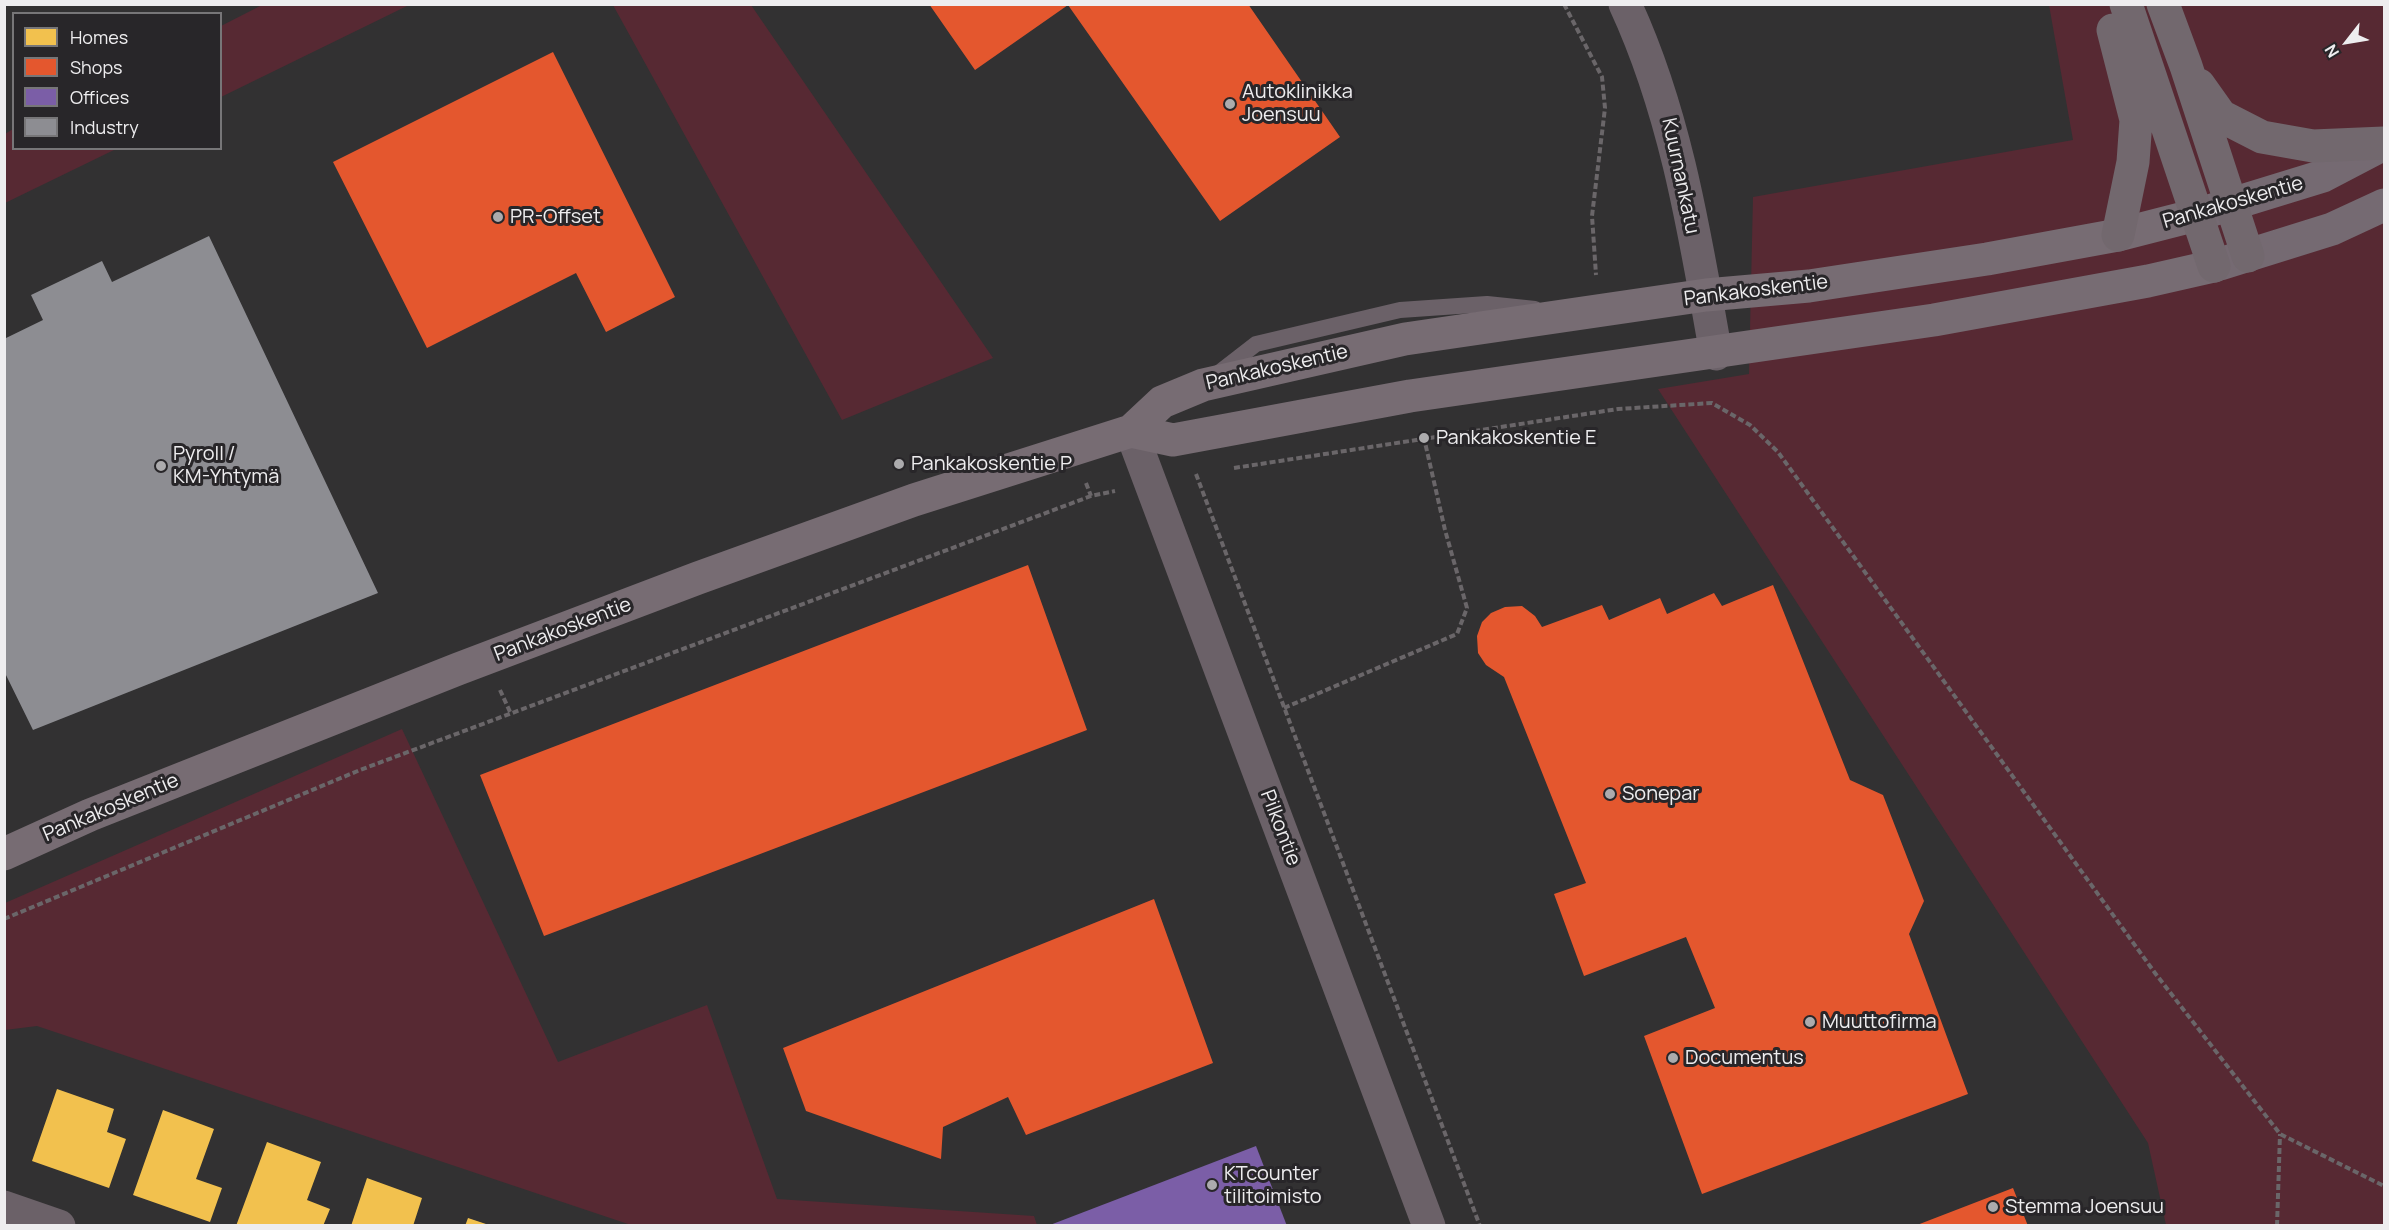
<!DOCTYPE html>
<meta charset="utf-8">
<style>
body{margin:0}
#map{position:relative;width:2389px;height:1230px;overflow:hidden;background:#323132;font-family:Manrope,sans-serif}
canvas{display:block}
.frame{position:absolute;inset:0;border:6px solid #eeedef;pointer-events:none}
.legend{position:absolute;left:12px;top:12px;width:210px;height:138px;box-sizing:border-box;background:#282629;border:2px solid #777678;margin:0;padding:8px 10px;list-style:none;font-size:18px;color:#eeedef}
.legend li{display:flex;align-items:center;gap:12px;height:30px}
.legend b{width:30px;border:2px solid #777678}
.north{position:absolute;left:2317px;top:12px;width:60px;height:60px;-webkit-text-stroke:4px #282629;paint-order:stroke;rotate:239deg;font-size:16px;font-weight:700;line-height:24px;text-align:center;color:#eeedef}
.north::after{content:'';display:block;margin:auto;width:21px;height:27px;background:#eeedef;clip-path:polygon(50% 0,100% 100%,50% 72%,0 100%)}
</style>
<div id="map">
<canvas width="2389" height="1230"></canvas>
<div class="frame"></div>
<ul class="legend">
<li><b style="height:16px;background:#f2c14e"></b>Homes</li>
<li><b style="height:16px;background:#e4572e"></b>Shops</li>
<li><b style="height:16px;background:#7b5ea7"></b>Offices</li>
<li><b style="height:16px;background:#8d8d92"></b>Industry</li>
</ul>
<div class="north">N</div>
</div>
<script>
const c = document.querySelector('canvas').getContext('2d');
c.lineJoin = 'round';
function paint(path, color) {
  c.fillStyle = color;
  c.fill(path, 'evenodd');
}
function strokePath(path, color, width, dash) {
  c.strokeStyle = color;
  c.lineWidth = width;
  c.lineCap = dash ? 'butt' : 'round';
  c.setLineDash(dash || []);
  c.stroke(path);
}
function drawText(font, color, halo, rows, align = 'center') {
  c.font = font + ' Manrope,sans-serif';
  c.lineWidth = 6;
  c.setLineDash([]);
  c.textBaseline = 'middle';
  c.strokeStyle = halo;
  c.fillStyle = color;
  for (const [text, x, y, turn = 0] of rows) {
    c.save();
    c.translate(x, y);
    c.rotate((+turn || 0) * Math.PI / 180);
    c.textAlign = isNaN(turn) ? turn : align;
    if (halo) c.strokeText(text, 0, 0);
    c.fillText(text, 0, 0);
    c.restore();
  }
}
paint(new Path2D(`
 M264,4H409V5L221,97V26Z
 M613,5H751L993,358L842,420Z
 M2049,5H2384V1225H2166L2148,1143L1658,389L1749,374L1753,197L2073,140Z
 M13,129L14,148L116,149L5,203V134Z
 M402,729L558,1062L707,1005L777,1199L1034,1216L1037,1225H631L37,1026L5,1030V903Z`), '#572933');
paint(new Path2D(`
 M57,1089L114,1109L107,1132L126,1139L109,1188L32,1161Z
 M163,1110L214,1129L196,1179L222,1188L210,1222L133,1195Z
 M267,1142L321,1162L307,1200L330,1209L323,1226H236Z
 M367,1178L422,1198L413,1226H351Z
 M468,1218L489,1225V1226H465Z`), '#f2c14e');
paint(new Path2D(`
 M929,4H1248L1340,137L1220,221L1068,5L975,70Z
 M553,52L675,297L606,332L576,273L427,348L333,162Z
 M1028,565L1087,730L544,936L480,775Z
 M1773,585L1850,780L1883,795L1924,901L1909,934L1968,1094L1702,1194L1644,1036L1715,1008L1686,937L1584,976L1554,894L1586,883L1504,677L1486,665L1478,653L1477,636L1482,622L1491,613L1505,607L1522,606L1535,616L1542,627L1602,605L1609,620L1660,598L1667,614L1714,593L1722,606Z
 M1154,899L1213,1063L1026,1135L1008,1097L943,1127L941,1159L806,1111L783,1048Z
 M2013,1188L2028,1226H1917V1225Z`), '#e4572e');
paint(new Path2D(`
 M1256,1146L1287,1226H1050V1225Z`), '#7b5ea7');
paint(new Path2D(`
 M209,236L378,593L33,730L4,671V339L43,320L31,295L102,261L112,282Z`), '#8d8d92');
strokePath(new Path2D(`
 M1564,4L1602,77L1605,108L1592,216L1596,275
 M1234,468L1618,409L1712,403L1750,425L1778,452L2155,973L2280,1134L2384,1186
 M1196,474L1480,1226
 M1086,483L1091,496
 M500,690L511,714
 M1284,708L1457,634L1467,608L1445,530L1424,438
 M4,919L360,770L1091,496L1115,491
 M2277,1226L2280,1134`), '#6a6669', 4, [6, 3]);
strokePath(new Path2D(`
 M1216,375L1256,344L1400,310L1487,304L1535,309`), '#6b6168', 16);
strokePath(new Path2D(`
 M1131,431L1429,1226
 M4,1207L59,1226`), '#6b6168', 33);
strokePath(new Path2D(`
 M1625,4C1676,114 1695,235 1716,354`), '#6b6168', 33);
strokePath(new Path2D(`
 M1131,431L1173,440L1410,396L1934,320L2148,281L2214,266
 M4,854L90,815L458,669L698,578L914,500L1131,431L1162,402L1203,385L1405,339L1706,295L1809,286L1987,259L2118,235L2196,215`), '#776c73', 33);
strokePath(new Path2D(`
 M2196,215L2323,176L2384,144
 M2220,264L2332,229L2384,205`), '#756a72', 33);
strokePath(new Path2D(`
 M2126,4L2214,266
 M2163,4L2186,66L2248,256
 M2113,30L2136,120L2133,162L2118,235
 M2199,85L2221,116L2262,137L2313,146L2384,143`), '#72686e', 33);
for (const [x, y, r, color] of [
 [1230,104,6,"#acabad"],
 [498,217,6,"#acabad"],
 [1424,438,6,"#acabad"],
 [899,464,6,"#acabad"],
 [161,466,6,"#acabad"],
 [1610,794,6,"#acabad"],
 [1810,1022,6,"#acabad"],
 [1673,1058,6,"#acabad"],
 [1212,1185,6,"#acabad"],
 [1993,1207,6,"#acabad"]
]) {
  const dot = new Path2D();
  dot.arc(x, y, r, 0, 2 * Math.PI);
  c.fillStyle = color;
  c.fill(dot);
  strokePath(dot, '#282629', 2);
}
drawText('20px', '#eeedef', '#282629', [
 ["Autoklinikka",1242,92],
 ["Joensuu",1242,115],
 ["PR-Offset",510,217],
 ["Pankakoskentie E",1436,438],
 ["Pyroll /",173,454],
 ["KM-Yhtymä",173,477],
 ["Pankakoskentie P",911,464],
 ["Sonepar",1622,794],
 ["Muuttofirma",1822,1022],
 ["Documentus",1685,1058],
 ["KTcounter",1224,1174],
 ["tilitoimisto",1224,1197],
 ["Stemma Joensuu",2005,1207]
], 'left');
drawText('20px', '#eeedef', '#282629', [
 ["Kuurnankatu",1680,176,78],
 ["Pankakoskentie",2233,203,-16],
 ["Pankakoskentie",1756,291,-7],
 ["Pankakoskentie",1277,368,-13],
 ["Pankakoskentie",563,630,-21],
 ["Pankakoskentie",111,808,-23],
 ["Pilkontie",1280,828,69]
]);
</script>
